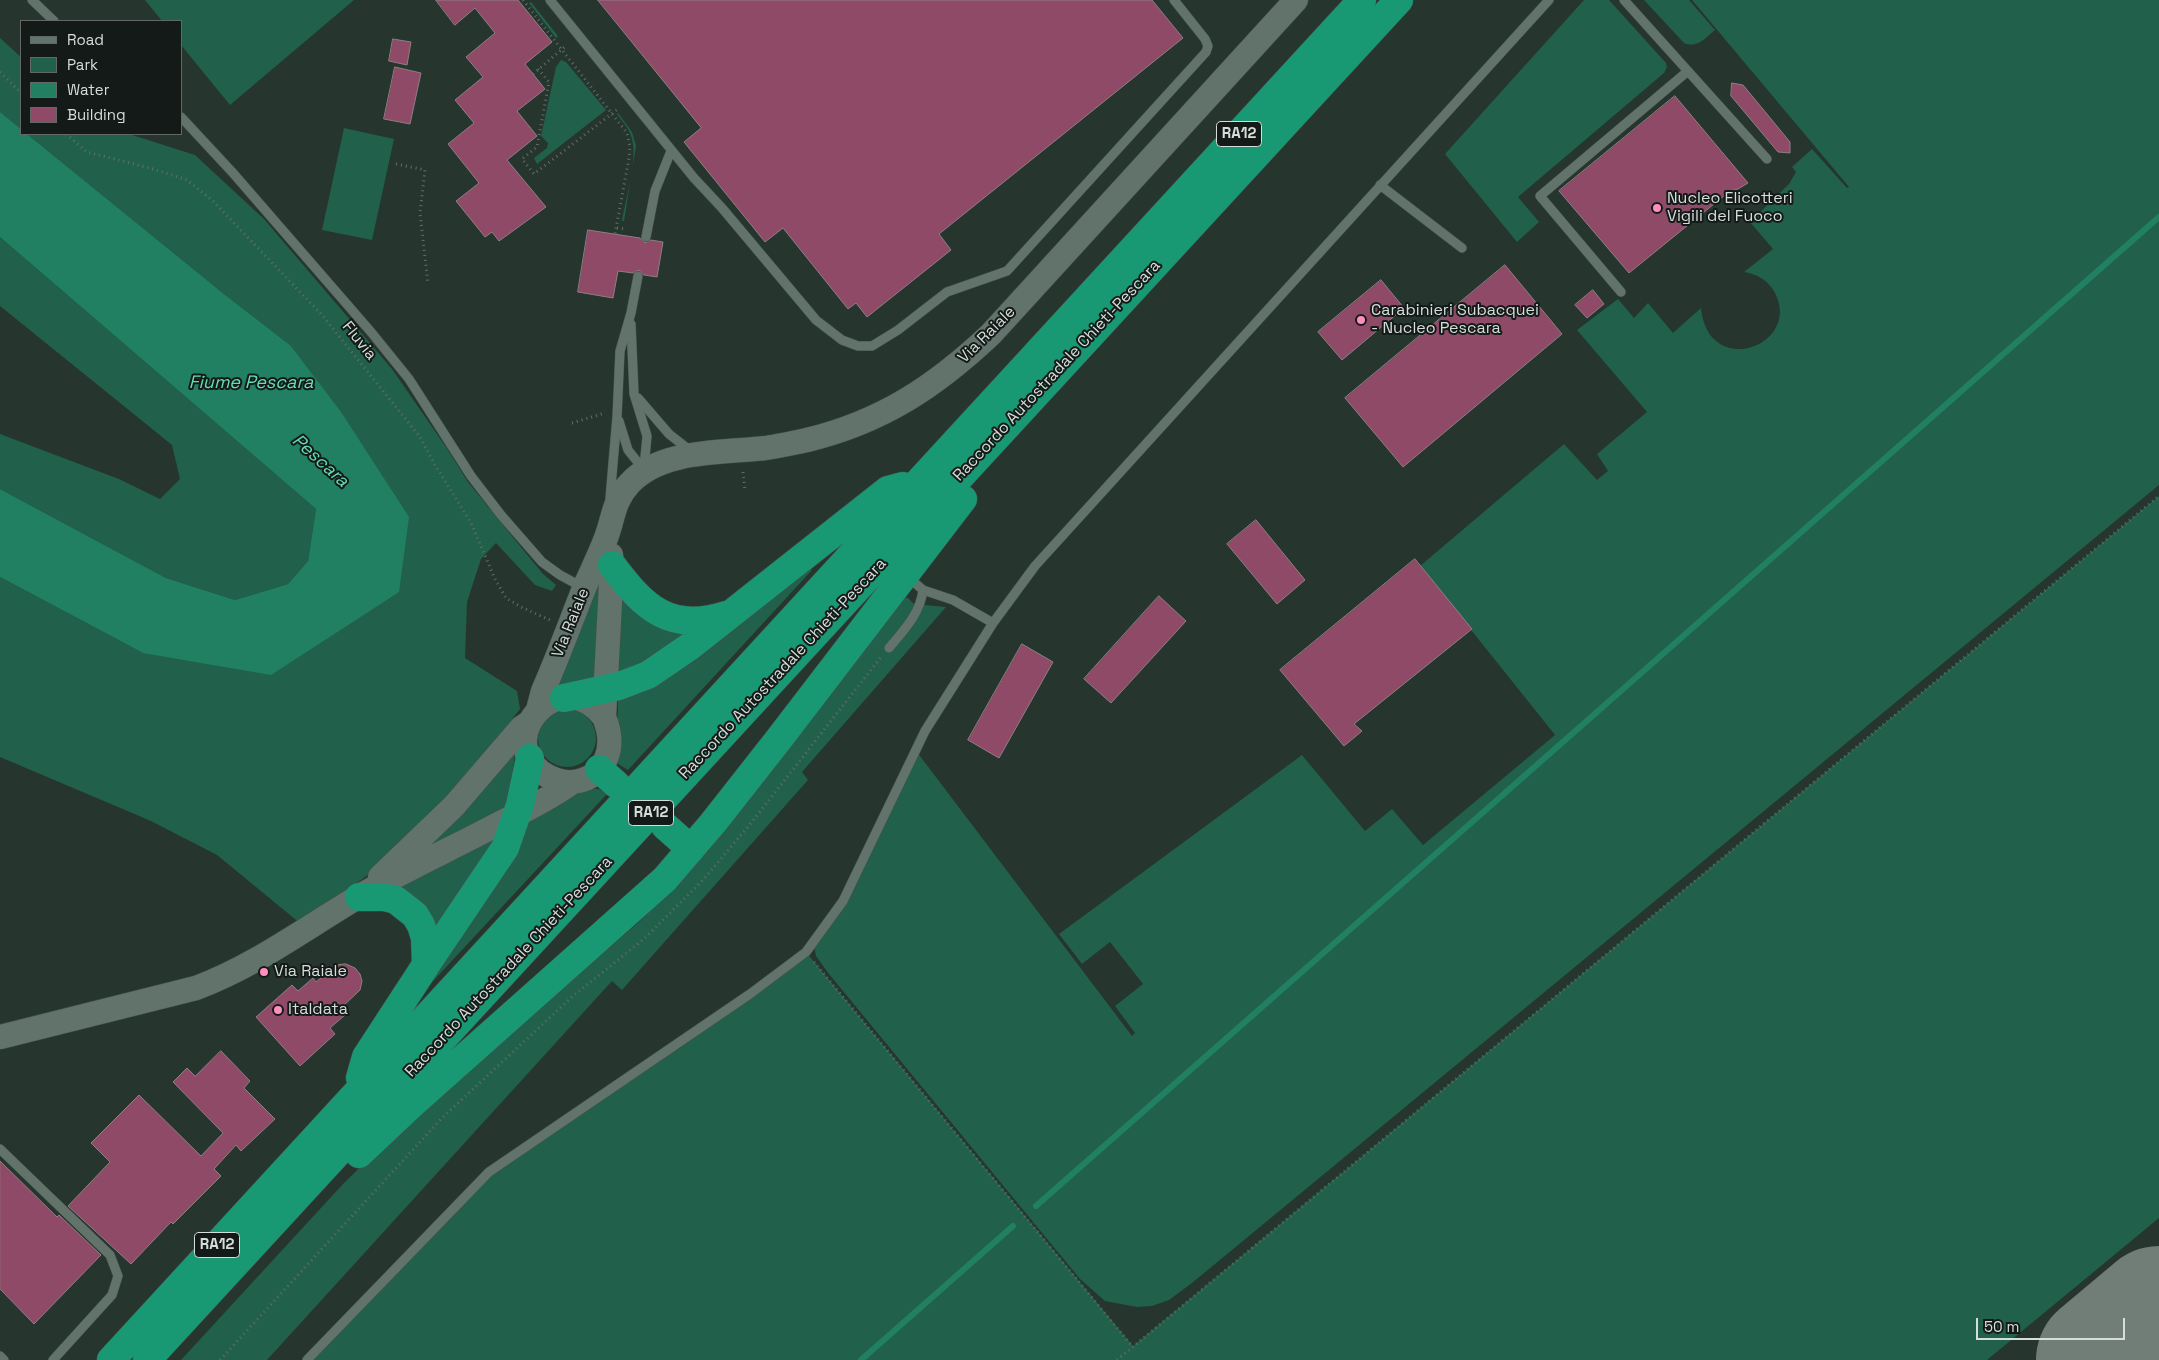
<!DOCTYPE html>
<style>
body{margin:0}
#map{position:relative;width:2159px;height:1360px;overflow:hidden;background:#26352e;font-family:"Space Grotesk",sans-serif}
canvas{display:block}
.legend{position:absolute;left:20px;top:20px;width:162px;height:115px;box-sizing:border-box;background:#141a18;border:1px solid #616866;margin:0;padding:6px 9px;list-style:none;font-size:15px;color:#d5deda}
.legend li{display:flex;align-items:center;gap:10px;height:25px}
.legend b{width:25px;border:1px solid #616866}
.scale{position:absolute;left:1976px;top:1318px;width:149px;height:22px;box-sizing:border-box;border:2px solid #d5deda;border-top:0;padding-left:6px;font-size:15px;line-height:18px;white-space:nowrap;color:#d5deda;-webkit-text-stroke:4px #141a18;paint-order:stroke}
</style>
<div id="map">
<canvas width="2159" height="1360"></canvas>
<ul class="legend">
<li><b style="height:6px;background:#62736c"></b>Road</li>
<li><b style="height:14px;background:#21604b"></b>Park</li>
<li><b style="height:14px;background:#228062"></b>Water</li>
<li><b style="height:14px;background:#8f4a67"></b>Building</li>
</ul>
<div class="scale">50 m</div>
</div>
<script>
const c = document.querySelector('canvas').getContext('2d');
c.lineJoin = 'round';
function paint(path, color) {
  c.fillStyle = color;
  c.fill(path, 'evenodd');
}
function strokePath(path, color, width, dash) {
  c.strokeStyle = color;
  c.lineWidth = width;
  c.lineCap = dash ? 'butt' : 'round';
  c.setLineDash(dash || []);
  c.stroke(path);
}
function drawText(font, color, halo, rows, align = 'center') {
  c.font = font + ' "Space Grotesk",sans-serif';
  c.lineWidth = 4;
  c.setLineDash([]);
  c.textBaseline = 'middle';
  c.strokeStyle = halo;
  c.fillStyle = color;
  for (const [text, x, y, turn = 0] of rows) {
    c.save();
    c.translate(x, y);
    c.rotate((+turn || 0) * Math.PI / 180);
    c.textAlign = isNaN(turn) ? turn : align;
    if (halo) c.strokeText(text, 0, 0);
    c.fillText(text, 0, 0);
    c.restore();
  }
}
paint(new Path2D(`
 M145,0H354L230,105L181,45V21H162Z
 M1584,0H1609L1666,63L1667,67L1664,73L1518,197L1539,222L1517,242L1445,154Z
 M1644,0H1689L1715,30C1705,38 1697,49 1684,43Z
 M1692,0H2159V485L1192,1283L1169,1300L1152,1306L1137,1307L1105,1301L1080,1279L829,974L816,956L814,946L917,752L1132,1036L1135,1033L1115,1006L1143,984L1110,942L1082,964L1059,934L1302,755L1365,831L1392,809L1423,845L1555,735L1420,566L1564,444L1597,480L1608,471L1597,454L1647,412L1577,330L1618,299L1634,318L1648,303L1673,333L1701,308C1708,380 1802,346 1775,293C1769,281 1757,274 1744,272L1773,249L1750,222L1789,184L1796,172L1792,167L1812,149L1847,188L1849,187Z
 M531,2L558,36L556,38L529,3Z
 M0,38L21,57V129L0,112Z
 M561,60L566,62L606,110L537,164L534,158L547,148L548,143L541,136L556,67Z
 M618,113L632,132L636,146L624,221H622C626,197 640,155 630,133C627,126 621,120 617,114Z
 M344,128L394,139L372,240L322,230Z
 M27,134H129L195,155L264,219L392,369L446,447L468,482L543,574L556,585L552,591L535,585L496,543L481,559L467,602L465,658L517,691L520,709L465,779L380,866L301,924L217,855L151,821L0,757V577L143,653L399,592L290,345L224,294Z
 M0,237L316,509L308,561L288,584L235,600L166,578L0,489V434L119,479L160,499L180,479L172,445L0,306Z
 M2159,496V1218L1987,1360H307L489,1172L806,952L1133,1346Z
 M807,567L812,570L628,770L618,764L617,753L618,698Z
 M603,570L594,680L552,687Z
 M618,588L702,629L616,679Z
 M900,596L908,598L914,604L946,607L802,772L808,780L622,990L612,981L267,1360H181L343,1184L398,1130L639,922C739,825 817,708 900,596Z
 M538 738a29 29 0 1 1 58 0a29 29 0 1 1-58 0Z
 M517,741L507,808L408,863Z
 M589,788L599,789L607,794L409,1007L524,822Z
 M503,831L433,940L390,890Z`), '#21604b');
paint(new Path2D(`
 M0,112L21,129V134H27L224,294L290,345L341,412L409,517L399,592L271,675L143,653L0,577V489L166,578L235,600L288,584L308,561L316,509L0,237Z`), '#228062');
strokePath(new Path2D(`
 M1036,1206L2159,217
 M861,1360L1013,1226`), '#228062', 6);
strokePath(new Path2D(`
 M2103,1360L2159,1313`), '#717e78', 134);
const building = new Path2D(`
 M436,0H518L552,42L525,64L545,89L517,111L537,136L507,160L546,207L499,241L492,232L485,237L456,201L479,183L448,144L474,123L455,100L483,77L466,57L495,33L475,8L455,25Z
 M598,0H1152L1183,38L939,234L951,250L867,317L856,303L848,309L783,228L765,242L684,142L701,128Z
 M393,39L411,42L407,65L389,61Z
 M395,67L421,73L410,124L384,119Z
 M1732,83L1743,85L1790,142V153L1778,152L1731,96Z
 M1675,96L1748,183L1738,189L1730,191L1629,273L1559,191Z
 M588,230L640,238L645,243L651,240L663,242L657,277L644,275L639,270L633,273L618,271L613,298L578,292Z
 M1505,265L1562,334L1403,467L1345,398Z
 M1381,280L1404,308L1342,360L1318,332Z
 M1593,290L1604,304L1587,318L1575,305Z
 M1256,520L1305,580L1277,604L1227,544Z
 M1415,559L1472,629L1354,724L1362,731L1344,746L1280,670Z
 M1159,596L1186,621L1111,703L1084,679Z
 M1022,644L1053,662L999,758L968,740Z
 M346,964L355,968L360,974L362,981L360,990L340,1009L345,1015L330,1028L335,1034L300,1066L256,1017L292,985L298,991L313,978L316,982L337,965Z
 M221,1051L250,1081L244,1088L275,1119L241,1151L236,1145L214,1169L221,1176L173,1224L171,1222L131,1264L68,1206L110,1162L91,1143L139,1095L201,1156L223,1133L173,1082L187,1068L195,1076Z
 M0,1161L57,1217L59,1215L101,1255L34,1324L0,1289Z`);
paint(building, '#8f4a67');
strokePath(building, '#8f7e84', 1);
const service = new Path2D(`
 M32,0L54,21
 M550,0L694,178L722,208L816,320L842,340L858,346H872L898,330L947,292L1007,271L1206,52L1208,46L1205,39L1174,0
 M1624,0L1767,159
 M181,117L233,173L371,332L409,379L471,476L501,515L542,562L560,575L584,588
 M1380,185L1462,248
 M646,237L655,191L671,151
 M1621,292L1540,196L1688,71
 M631,324L634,394L647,436L644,468
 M638,398L669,434L692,452
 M619,421L628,450L644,470
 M610,498L617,417L620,351L631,313L638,276
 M923,590L953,600L993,623
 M889,648C904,630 920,614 923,590L908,577
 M0,1149L110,1255L118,1276L112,1295L53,1360
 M0,1356L4,1360
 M307,1360L489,1172L750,994L806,952L843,901L925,731L993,623L1035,566L1549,0`);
const tertiary = new Path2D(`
 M538,710L543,691C558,657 571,621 585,586C592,570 600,554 606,538C614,517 613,501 630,483C662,449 723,453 766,448C779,446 793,443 807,440C882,422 936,386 991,334L1296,0
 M604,717C561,662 494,736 541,772C551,779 562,783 574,782C608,777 616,745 604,717L612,565L611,555
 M380,877L454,806L521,728L530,722
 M0,1037L196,988C255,966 304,929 358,897C404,870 453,848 500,823C525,811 550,798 573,782`);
const motorway = new Path2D(`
 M612,565C644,608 670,633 726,615
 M564,698L619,686L648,675L689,647L888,490L903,486
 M599,769L616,784
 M665,826L691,849
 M359,897H384L396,900L415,915L421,925L425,938L426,965L366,1057L360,1078
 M426,965L505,848L520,805L530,758
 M359,1154L411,1105L665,879L713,823L779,739L963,499
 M111,1360L1362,0
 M147,1360L1399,0`);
strokePath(service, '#46524d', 10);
strokePath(tertiary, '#46524d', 25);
strokePath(motorway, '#46524d', 29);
strokePath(new Path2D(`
 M523,0L627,133L630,147L629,158L615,234
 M538,69L549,82L537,147L522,159L534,174L618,109
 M0,72L21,93
 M533,74L567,45
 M66,134L87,152L153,169L187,180L213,201L322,315L420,437L435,465L471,523L495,579L506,598L521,607L550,620
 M396,164L425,170L420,213L428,284
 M617,228L626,229
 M572,423L605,413
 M743,472L745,491
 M814,962L1132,1346
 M220,1360L442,1118L573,996L644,939L704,879L751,823L881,657
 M1117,1360L2159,496`), '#626f69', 3, [1, 4]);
strokePath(service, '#62736c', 9);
strokePath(tertiary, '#62736c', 24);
strokePath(motorway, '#189873', 28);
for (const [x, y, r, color] of [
 [1657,208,5,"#fe8ebd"],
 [1361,320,5,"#fe8ebd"],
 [264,972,5,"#fe8ebd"],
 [278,1010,5,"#fe8ebd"]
]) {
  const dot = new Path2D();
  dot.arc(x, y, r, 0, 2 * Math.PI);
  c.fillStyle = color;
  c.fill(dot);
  strokePath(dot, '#141a18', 2);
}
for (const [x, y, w] of [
 [1239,134,45],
 [651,813,45],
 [217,1245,45]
]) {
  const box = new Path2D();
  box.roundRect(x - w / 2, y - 12.5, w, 25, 4);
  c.fillStyle = '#141a18';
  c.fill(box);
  strokePath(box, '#d5deda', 1);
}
drawText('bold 15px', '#d5deda', null, [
 ["RA12",1239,134],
 ["RA12",651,813],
 ["RA12",217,1245]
]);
drawText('16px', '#d5deda', '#141a18', [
 ["Nucleo Elicotteri",1667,199],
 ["Vigili del Fuoco",1667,217],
 ["Carabinieri Subacquei",1371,311],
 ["- Nucleo Pescara",1371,329],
 ["Via Raiale",274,972],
 ["Italdata",288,1010]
], 'left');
drawText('16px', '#d5deda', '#141a18', [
 ["Via Raiale",987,335,-45],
 ["Fluvia",359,341,51],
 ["Raccordo Autostradale Chieti-Pescara",1057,371,-47],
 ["Via Raiale",571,623,-68],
 ["Raccordo Autostradale Chieti-Pescara",783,669,-47],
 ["Raccordo Autostradale Chieti-Pescara",509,967,-47]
]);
drawText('italic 18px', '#63deb2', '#141a18', [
 ["Fiume Pescara",251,383],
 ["Pescara",320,461,42]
]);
</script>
